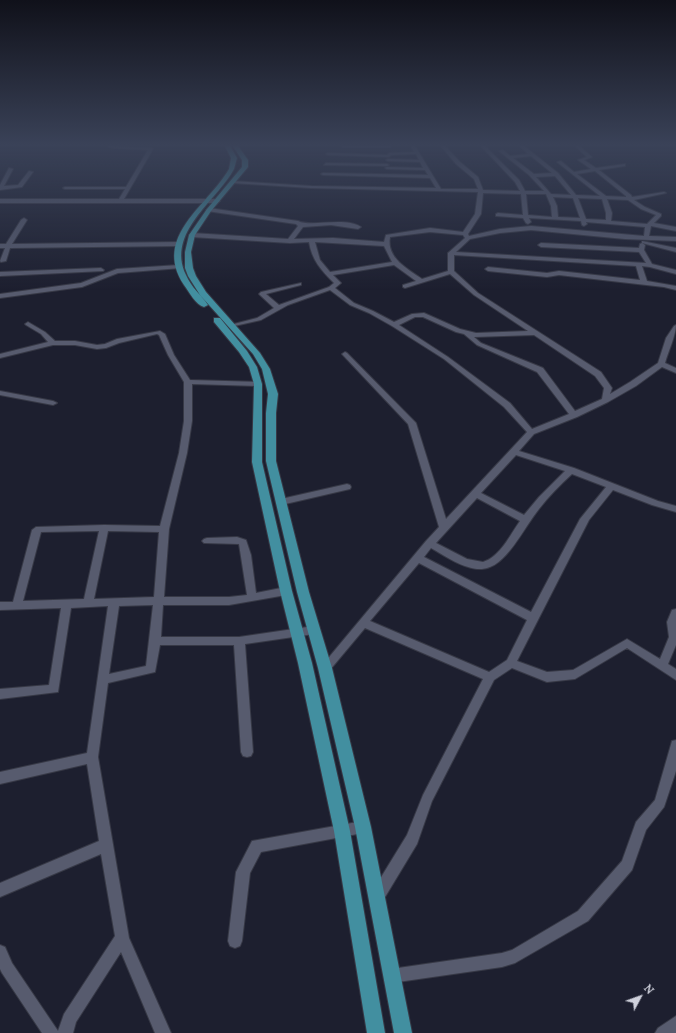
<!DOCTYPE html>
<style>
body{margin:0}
#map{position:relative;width:676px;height:1033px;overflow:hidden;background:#1d1f2f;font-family:Lora,serif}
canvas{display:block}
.north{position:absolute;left:620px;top:977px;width:40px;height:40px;-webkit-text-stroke:3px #1d1f2f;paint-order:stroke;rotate:49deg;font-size:11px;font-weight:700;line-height:16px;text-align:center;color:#cfd1dc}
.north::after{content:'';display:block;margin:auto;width:14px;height:18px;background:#cfd1dc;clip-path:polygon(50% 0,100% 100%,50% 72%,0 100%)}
</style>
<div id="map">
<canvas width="676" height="1033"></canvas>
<div class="north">N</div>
</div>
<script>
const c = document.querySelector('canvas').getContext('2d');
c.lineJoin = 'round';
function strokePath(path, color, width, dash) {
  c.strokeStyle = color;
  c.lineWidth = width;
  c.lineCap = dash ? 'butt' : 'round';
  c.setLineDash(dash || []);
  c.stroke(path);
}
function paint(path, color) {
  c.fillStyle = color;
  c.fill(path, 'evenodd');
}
const minor = new Path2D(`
 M107,146L151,148L153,149L124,199H217L220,201L217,203H0V199H119L125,189H65L63,188L65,187H126L148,150L113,148Z
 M341,146H392L390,147H343Z
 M411,146H415L441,189H478L474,179L456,164L441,146H445L460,162L478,177L483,190L520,191L515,182L481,146H485L519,180L525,191H544L529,175L499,151L503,150L510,156L528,154L520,146H524L558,173L576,195L600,196L557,162L561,161L574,172L591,169L578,160L587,157L575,146H579L592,157L584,160L596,168L625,164V166L599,170L631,195L632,197L664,192L666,193L634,200L645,207L661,214V216L654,223L676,227V231L651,226L649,236L676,237V241L625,239L531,230L500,233L470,239L456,252L646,263L639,252L541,247L538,245L541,243L639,248L640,244L642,243L645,245L644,250L652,264L676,270V274L650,267L642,266L647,281L676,286V290L664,287L559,275L547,277L488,271L485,269L488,267L547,273L559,271L640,280L636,266L454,255V271L478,293L601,372L612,388L610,394L630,382L658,363L666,338L674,326L676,325C676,335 668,352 665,363L676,368V373L662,367L636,386L608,402L577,417L534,434L519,451L574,468L658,501L676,506V512L652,505L613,490L589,520L517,661L547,672L573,670L627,639L660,659L669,637L667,622L672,610L676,609V645L668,664L676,669V680L627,648L575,679L547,682L512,668L494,680L432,801L417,844L382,902L377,904L372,902L370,897L372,892L407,835L423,795L483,679L365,628L329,671L325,672L321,671L320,668L426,541L439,527L408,424L342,354L345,352L347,353L416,423L446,519L527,432L504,407L444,359L392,326L369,313L350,305L330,290L288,305L261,320L230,327V325L257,318L274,308L260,295L259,294L261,292L301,283V285L266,294L279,305L329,287L334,283C321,270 312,260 309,242L290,243L192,237L189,235L192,233L288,239L298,226L296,224L207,211L206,210L209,208L298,221C312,228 343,216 361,227L358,229L331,225L303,227L294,239L333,238L384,242L386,235L430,228L463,232L475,214L478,192L311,188L232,183L230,182L232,181L311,186L436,188L430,178L323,175L321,174L323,173L428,175L425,170L387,169L385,168L387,167L423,168L420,162L388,161L386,160L388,159L419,160L416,154L391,155L389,157L328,155L326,154L328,153L387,155L389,153L414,152ZM531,156L552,173L534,174L513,158ZM595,171L626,196V197L606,196L577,174ZM555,176L571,195L551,194L536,177ZM483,193L521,194L523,215L498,213L496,214V216L523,218L526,223L528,224L531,222L529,218L581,221L582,225L584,226L587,224L586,222L645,227L644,236L531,226L500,229L469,236L468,234L481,214ZM526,194H546L551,206L552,217L528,215ZM553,197L573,198L580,218L558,217L557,206ZM578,198L602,199L606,213V220L586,219ZM607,199L628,200L641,209L656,215L647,224L611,221L612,213ZM430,232L463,235L465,238L448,253V271L422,279C408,269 386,258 390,237ZM315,242L384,246L392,262L330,272L320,260ZM394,265L416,281L403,285V287L405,288L450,274L474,295L528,331L476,333L460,329L424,313L412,314L394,322L373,311L354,303L335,288L341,283L333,275ZM415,317H423L456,332L464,334L477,345L537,372L569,414L532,429L510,403L448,357L399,325ZM534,335L595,376L604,388L602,399L575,411L543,368L481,343L474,337ZM516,455L565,471L539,497L524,515L481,493ZM572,474L606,487L580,519L531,612L424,557L431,548C445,556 465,570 482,569C506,568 524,527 539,509C549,496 560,485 572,474ZM477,498L520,521C510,535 500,557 483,562L467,559L436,543ZM419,563L527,620L507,660L489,672L370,621Z
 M326,163L387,164L389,165L387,166L324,165Z
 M9,168L13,169L4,186L18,185L29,171L33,172L22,187L0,190V185Z
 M24,218L27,220L12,244L179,242L182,244L179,246L10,248L6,261L1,262L0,261L5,248H0V244H6L21,220Z
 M642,241L676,248V252L642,243Z
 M179,265L182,267L181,268L118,273L82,287L0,298V294L81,283L117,269Z
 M101,268L104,270L103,271L0,276V272Z
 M28,322L45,332L55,341H75L97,345L105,344L117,339L160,331L165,334L174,355L190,380L261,382V386H258L192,384V421L187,453L169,529L164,597H229L247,595L239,544L204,543L202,541L204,539L207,538L237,537L246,540L251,555L256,593L286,587L290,588L291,591L290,594L286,595L229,605H163L161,637H239L314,626L318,627L319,630L318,633L314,634L245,644L253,752L251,756L247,757L243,756L241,752L234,645H160L155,672L108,683L98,757L129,938L171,1033H155L121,952L76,1022L73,1033H42L2,973L0,969V945L5,947L12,963L58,1031L64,1014L115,936L101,854L0,897V883L99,841L87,764L0,784V772L87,753L108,606L71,608L58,692L0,699V689L49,685L61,608L0,610V602H13L32,530L36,527L104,525L160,526L179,453L184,421V382L168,355L159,335L157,334L119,343L106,348L97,349L75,345H53L0,358V354L48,342L41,334L26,325L25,324ZM99,531L84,599L23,601L41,532ZM108,531L159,532L154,597L94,599ZM153,605L146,666L109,674L119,606Z
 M0,391L53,401L57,403L53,405L0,395Z
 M347,484L350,485L351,487L350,489L281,505L277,502L281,499Z
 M676,740V771L664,807L646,830L632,870L588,921L515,963L502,967L391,983L386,981L384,976L386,971L391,969L502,953L512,950L578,911L622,861L636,822L655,800L672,741Z
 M363,821L368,823L369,827L368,831L363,833L261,852L250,873L242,941L240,946L235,948L230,946L228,941L236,872L252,841Z
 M676,1016V1033H655L658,1028Z`);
const trunk = new Path2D(`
 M225,146H230L237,158L234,169C216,202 166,232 186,275C191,287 201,295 208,305L204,307C196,305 189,292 184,285C152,236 208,206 229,169L231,158Z
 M233,146H238L248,160V167L211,211L195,235L191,252L193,268L196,276L206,292L260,353L270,369L278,394L276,413V461L309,592L332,668L371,827L412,1033H394L355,827L318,668L297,592L266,461V413L268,394L262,369L253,354L200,295L188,276L185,268V252L189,235L207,209L242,167V160Z
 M214,318H220L247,351L257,367L262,384V462L292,591L312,663L350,831L385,1033H367L334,831L298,663L280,591L252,462L254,384L249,367L239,352L214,322Z`);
strokePath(minor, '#373946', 2);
strokePath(trunk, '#373946', 2);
paint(minor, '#575b6e');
paint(trunk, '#428fa0');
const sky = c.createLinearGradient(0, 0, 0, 290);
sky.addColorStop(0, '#10111a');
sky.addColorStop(0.5, '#3a4258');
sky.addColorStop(1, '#3a425800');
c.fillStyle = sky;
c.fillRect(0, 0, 676, 290);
</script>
